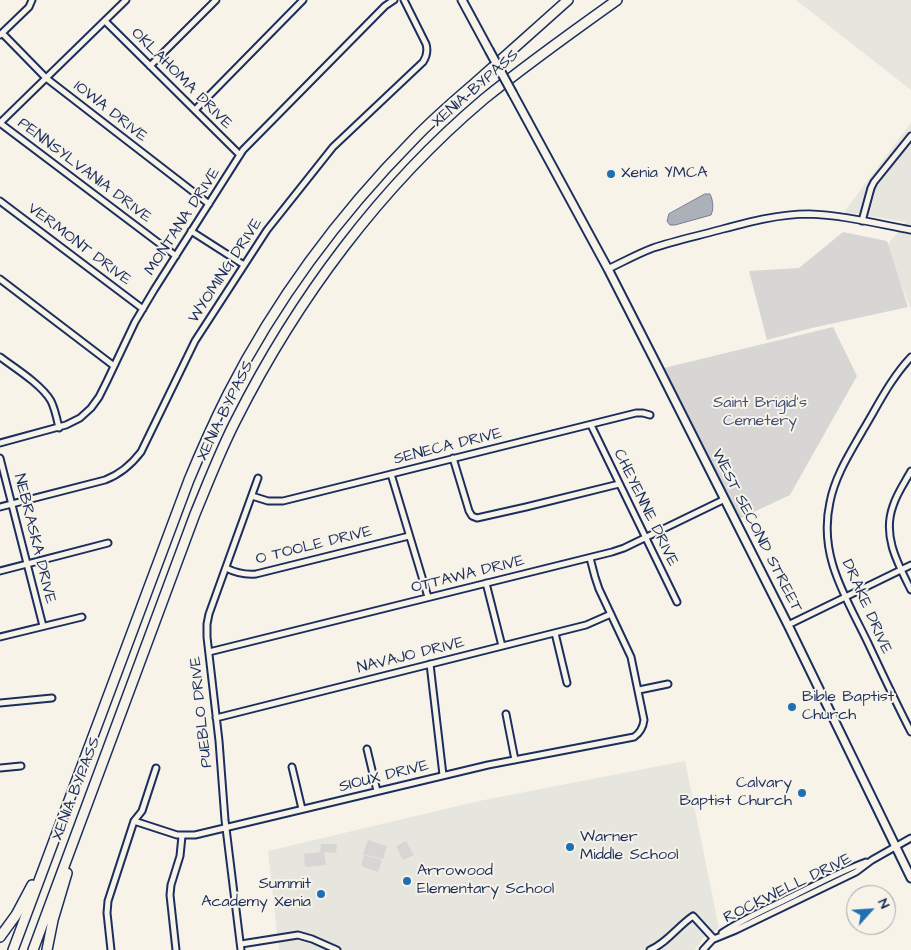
<!DOCTYPE html>
<meta charset="utf-8">
<style>
body{margin:0}
#map{position:relative;width:911px;height:950px;overflow:hidden;background:#f7f3e8;font-family:"Architects Daughter",sans-serif}
canvas{display:block}
.north{position:absolute;left:846px;top:885px;width:50px;height:50px;box-sizing:border-box;background:#f7f3e8;border:1px solid #9fa5b1;border-radius:50%;rotate:64deg;font-size:14px;font-weight:700;line-height:20px;text-align:center;color:#1b2f5e}
.north::after{content:'';display:block;margin:auto;width:18px;height:22px;background:#1f6fb2;clip-path:polygon(50% 0,100% 100%,50% 72%,0 100%)}
</style>
<div id="map">
<canvas width="911" height="950"></canvas>
<div class="north">N</div>
</div>
<script>
const c = document.querySelector('canvas').getContext('2d');
c.lineJoin = 'round';
function paint(path, color) {
  c.fillStyle = color;
  c.fill(path, 'evenodd');
}
function strokePath(path, color, width, dash) {
  c.strokeStyle = color;
  c.lineWidth = width;
  c.lineCap = dash ? 'butt' : 'round';
  c.setLineDash(dash || []);
  c.stroke(path);
}
function drawText(font, color, halo, rows, align = 'center') {
  c.font = font + ' "Architects Daughter",sans-serif';
  c.lineWidth = 4;
  c.setLineDash([]);
  c.textBaseline = 'middle';
  c.strokeStyle = halo;
  c.fillStyle = color;
  for (const [text, x, y, turn = 0] of rows) {
    c.save();
    c.translate(x, y);
    c.rotate((+turn || 0) * Math.PI / 180);
    c.textAlign = isNaN(turn) ? turn : align;
    if (halo) c.strokeText(text, 0, 0);
    c.fillText(text, 0, 0);
    c.restore();
  }
}
paint(new Path2D(`
 M796,0H911V90Z
 M911,123V307H910L886,247L906,222L844,212Z
 M685,761L719,928L703,938L695,950H279L268,851L479,801Z`), '#e6e5de');
paint(new Path2D(`
 M843,232L887,241L908,307L812,328L767,340L749,271L799,268Z
 M833,327L857,376L790,495L739,519L699,441L664,368Z
 M368,840L387,846L383,859L363,854Z
 M406,841L414,855L403,860L396,846Z
 M321,844H337L336,853L324,852L326,865L305,867L304,854L320,852Z
 M364,855L382,860L378,872L361,866Z`), '#d7d6d4');
const water = new Path2D(`
 M705,194H710C713,200 714,209 711,215L675,225H670L667,221L669,214Z`);
paint(water, '#acb0b9');
strokePath(water, '#727c95', 1);
const minor = new Path2D(`
 M105,21L240,155
 M2,33L46,78L209,204
 M0,35L29,7L32,0
 M150,66L216,0
 M195,110L303,0
 M0,123L176,256
 M0,123L126,0
 M0,201L143,309
 M862,221L871,188L874,182L911,136
 M191,231L244,265
 M0,279L114,366
 M0,357C15,368 42,385 51,401C55,409 57,419 59,428
 M911,357C891,378 878,405 863,430C850,453 835,476 830,502C818,556 846,597 868,643C882,673 896,703 911,732
 M591,425L677,602
 M0,443L66,425L80,418L91,408L99,397L107,381L135,322L154,290L243,150L385,6L394,0
 M0,458L43,626
 M453,458L469,511L472,516L477,518L526,507L619,484
 M911,471C905,482 897,493 893,506C882,536 898,564 911,590
 M391,474L428,597
 M252,496L268,501H283L636,413H643L650,415
 M0,507L105,480C121,474 131,465 141,452L195,341L267,230L333,147L423,62C427,56 428,51 426,44L404,0
 M226,568C236,573 245,575 256,574L409,536
 M0,571L108,543
 M486,583L502,646
 M788,625L911,565
 M555,633L567,683
 M0,637L82,617
 M209,652L612,552L624,548L725,499
 M430,664L443,775
 M639,690L668,684
 M0,703L52,698
 M506,714L515,760
 M216,718L586,625L611,614
 M367,749L377,791
 M292,767L302,809
 M0,768L21,766
 M134,821L177,835H195L488,765L634,737C640,733 643,728 644,720L631,657L599,589L595,577L590,558
 M722,933C744,918 769,908 793,896C817,884 841,871 866,862
 M714,939L736,930L856,872L872,860L911,838
 M241,944L298,935L312,939L337,950
 M111,950L107,913L108,901L134,821L142,811L156,768
 M176,950L170,895L171,885L180,856L182,836
 M241,950L225,820L219,741L207,637V624L209,614L258,478
 M650,950C667,943 678,926 693,916L714,939
 M703,950L714,938`);
const tertiary = new Path2D(`
 M608,269C623,262 637,254 653,248C674,241 697,236 719,230C749,222 778,214 809,214C843,215 878,224 911,230`);
const secondary = new Path2D(`
 M462,0L489,50
 M513,94L608,269L659,369L788,625L911,878`);
const motorway = new Path2D(`
 M0,937L16,915L32,885
 M13,950L189,480C201,451 214,422 228,394C276,300 340,214 414,139C433,119 454,101 475,83C506,55 537,28 568,0
 M33,950L195,514C208,483 220,451 236,420C297,299 380,187 484,99C527,64 572,32 617,0
 M47,950L53,920L67,873`);
strokePath(minor, '#1b2f5e', 9);
strokePath(tertiary, '#1b2f5e', 9);
strokePath(secondary, '#1b2f5e', 11);
strokePath(motorway, '#1b2f5e', 12);
strokePath(minor, '#f7f3e8', 5);
strokePath(tertiary, '#f7f3e8', 5.5);
strokePath(secondary, '#f7f3e8', 7);
strokePath(motorway, '#f7f3e8', 9);
const secondaryBridge = new Path2D(`
 M489,50L513,94`);
strokePath(secondaryBridge, '#1b2f5e', 11, []);
strokePath(secondaryBridge, '#f7f3e8', 7);
for (const [x, y, r, color] of [
 [611,174,5,"#1f6fb2"],
 [792,707,5,"#1f6fb2"],
 [802,793,5,"#1f6fb2"],
 [570,847,5,"#1f6fb2"],
 [407,881,5,"#1f6fb2"],
 [321,894,5,"#1f6fb2"]
]) {
  const dot = new Path2D();
  dot.arc(x, y, r, 0, 2 * Math.PI);
  c.fillStyle = color;
  c.fill(dot);
  strokePath(dot, '#f7f3e8', 2);
}
drawText('16px', '#1b2f5e', '#f7f3e8', [
 ["OKLAHOMA DRIVE",181,79,45],
 ["XENIA BYPASS",476,89,-41],
 ["IOWA DRIVE",110,112,38],
 ["PENNSYLVANIA DRIVE",84,171,37],
 ["MONTANA DRIVE",183,222,-57],
 ["VERMONT DRIVE",79,245,37],
 ["WYOMING DRIVE",226,271,-57],
 ["XENIA BYPASS",226,411,-64],
 ["SENECA DRIVE",448,447,-14],
 ["CHEYENNE DRIVE",645,508,64],
 ["WEST SECOND STREET",756,531,63],
 ["NEBRASKA DRIVE",34,539,76],
 ["O TOOLE DRIVE",314,546,-14],
 ["OTTAWA DRIVE",468,575,-14],
 ["DRAKE DRIVE",866,607,66],
 ["NAVAJO DRIVE",411,656,-14],
 ["PUEBLO DRIVE",202,712,-96],
 ["SIOUX DRIVE",384,777,-14],
 ["XENIA BYPASS",77,789,-69],
 ["ROCKWELL DRIVE",788,889,-26]
]);
drawText('16px', '#1b2f5e', '#f7f3e8', [
 ["Xenia YMCA",621,174],
 ["Bible Baptist",802,698],
 ["Church",802,716],
 ["Calvary",792,784,"right"],
 ["Baptist Church",792,802,"right"],
 ["Warner",580,838],
 ["Middle School",580,856],
 ["Arrowood",417,872],
 ["Elementary School",417,890],
 ["Summit",311,885,"right"],
 ["Academy Xenia",311,903,"right"]
], 'left');
drawText('16px', '#415076', '#f7f3e8', [
 ["Saint Brigid’s",760,404],
 ["Cemetery",760,422]
]);
</script>
